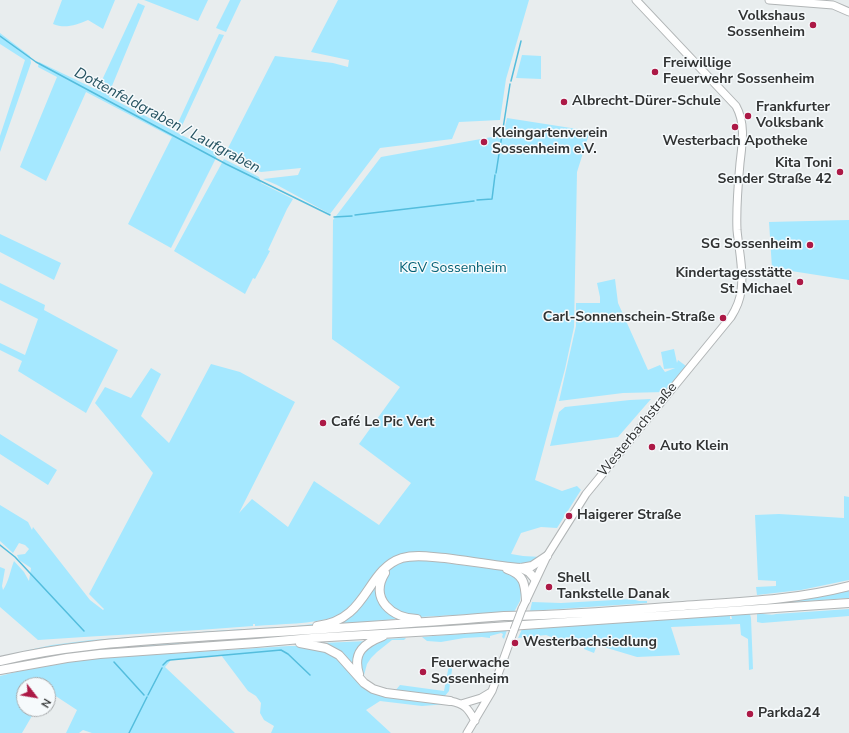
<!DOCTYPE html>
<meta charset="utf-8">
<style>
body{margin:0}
#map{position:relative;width:849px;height:733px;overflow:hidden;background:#e8edee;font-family:"Nunito Sans",sans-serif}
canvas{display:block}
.north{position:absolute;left:16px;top:677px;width:40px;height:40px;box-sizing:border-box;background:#f6fafc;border:1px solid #a7aaac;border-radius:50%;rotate:121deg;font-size:11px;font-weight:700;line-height:16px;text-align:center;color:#313333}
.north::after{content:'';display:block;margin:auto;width:14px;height:18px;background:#ac1946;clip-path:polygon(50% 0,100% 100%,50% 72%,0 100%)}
</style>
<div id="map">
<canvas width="849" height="733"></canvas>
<div class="north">N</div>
</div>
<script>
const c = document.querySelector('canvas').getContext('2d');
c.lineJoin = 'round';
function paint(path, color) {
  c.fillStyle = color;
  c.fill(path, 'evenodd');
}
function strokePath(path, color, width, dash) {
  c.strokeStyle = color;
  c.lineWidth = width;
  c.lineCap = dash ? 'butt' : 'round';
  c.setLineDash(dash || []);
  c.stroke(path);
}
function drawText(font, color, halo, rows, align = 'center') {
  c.font = font + ' "Nunito Sans",sans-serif';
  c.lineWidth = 3;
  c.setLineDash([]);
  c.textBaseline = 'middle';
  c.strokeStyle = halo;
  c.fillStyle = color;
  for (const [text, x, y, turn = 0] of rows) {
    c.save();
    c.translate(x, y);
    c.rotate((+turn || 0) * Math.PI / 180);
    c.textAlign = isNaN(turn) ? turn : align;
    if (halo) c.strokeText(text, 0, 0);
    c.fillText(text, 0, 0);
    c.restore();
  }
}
paint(new Path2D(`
 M62,0H115L103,29L88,20C76,25 65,29 53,24Z
 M144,0H208L198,21Z
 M230,0H241L226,32L216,28Z
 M338,0H529L506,79L500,120L459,122L452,139L380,148L330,214L277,185L263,179L298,175L301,168L261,172L245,166L225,154L275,56L333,63L348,67L349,60L311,52Z
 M138,3L145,6L112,86L109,97L218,154L171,248L128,224L172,137L86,92L46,181L20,167L57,77L38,67L39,62L95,89L103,78Z
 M0,33L30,56L31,63L0,152V136L25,60L0,44Z
 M219,34L224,35L180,130L176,127Z
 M522,55L541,56V79L516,78Z
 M507,118L590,131L577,172L574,327L565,369L535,480L562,491L577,486L581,490L557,528L541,527L521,533L511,554L523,556L541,557C535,564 528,565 519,565C497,563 474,561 452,558C437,556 419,552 404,555C374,563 366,601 341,616C319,629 272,628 246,630V629C270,627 315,628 336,617C311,624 282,624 255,626V624H253V626C181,632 109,635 38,640L0,607V567L5,569L2,586L3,590C9,581 10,571 14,561L24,572L29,581L31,568L19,560L17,555L25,554L29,549L25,545L19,543L13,553L0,541V505L28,522L32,530L33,527L90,600L103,610L104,609L89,594L153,473L95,403L105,387L131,398L151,368L161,374L141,416L169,443L211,364L240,372L295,402L239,513L252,499L288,527L314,481L379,525L411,483L359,444L400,387L332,339L333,220L381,157L503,135Z
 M224,159L259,177L261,183L293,199L287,209L268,250L270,251L255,279L253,278L245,294L174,251Z
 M849,220V280L772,268L769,222Z
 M0,234L61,263L54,280L0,252Z
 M615,279L618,303L648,370L660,365L665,372L675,368L664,369L661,352L674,349L677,363L678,360L686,366L665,392L623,393L559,401L576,326V303H600V297L597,283Z
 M0,283L45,305L44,310L118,350L86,413L18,371L22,361L0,350V343L25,355L38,319L0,300Z
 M651,399L618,437L550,446L559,412L565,407L630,400Z
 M0,434L57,470L48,485L0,454Z
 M844,496L849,497V580L801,590L757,595L756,587L776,586V581L758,580L755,515L779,514L844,518Z
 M413,560L439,562L501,570C514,574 515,575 522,587L520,601L514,612L419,617L396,612L383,597C384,590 383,580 386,574C390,565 404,562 413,560Z
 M378,581V584L396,619L334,625Z
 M849,589V598L757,605V603Z
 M632,599L639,601H647V603L530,611L532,602L561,603Z
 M849,609V616L762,623L757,622V614C764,613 771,616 776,614Z
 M741,614L745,615V614H750L751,618L753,669L749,670L748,639L741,635L740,624L671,627L680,655L637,657L597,645L594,653L584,649L585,645L581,643V641L573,638L570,644L546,635L518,638L522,629L722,616L730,615V619H732L731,615Z
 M242,629V630C161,636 81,639 2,657V656L52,645L91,640Z
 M507,630L504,639L502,637L503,634L501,633L490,636V638L482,637L464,638L441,642L427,641L422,637Z
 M406,638L404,640H392L377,652L371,658L367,664L363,679L360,672L361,654L365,649L383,639Z
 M369,641L354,668L321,643Z
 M179,643V644L95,651L51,657L25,662V660C76,650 127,647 179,643Z
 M289,646H311L322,649L337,657L351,672L360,685L371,692L448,704L422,706L380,701L366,710L391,733H271L274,726L264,720L260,713L261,703L256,696L248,691L221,655L171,660L165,667L235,733H92L83,730L79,733H66L77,710L48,691V685H24V709H36L22,733H0V676L20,671L86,659Z
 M449,665L452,668V670L449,691L444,697L395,691L400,685L444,691Z`), '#a5e8ff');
strokePath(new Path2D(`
 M0,36L36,62L226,164L330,215
 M511,81L521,41
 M496,173L510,84
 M477,200L492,199L495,175
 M355,215L474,201
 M334,217L352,216
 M0,545L15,557L84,631
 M114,662L144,695
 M163,665L167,661L170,660L281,650L288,654L310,675
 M148,695L162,668
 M129,733L147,697`), '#54bddd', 1.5);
const major = new Path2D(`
 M769,0L833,5L849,12
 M522,609L547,556L586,494L731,317C736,309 740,300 741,291C744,271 739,251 737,230C736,208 738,185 740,163C742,145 746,124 736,106L636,0
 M450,701C465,704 468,708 475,721
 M461,704L481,698L491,692
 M467,733L492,691L514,630`);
const highway = new Path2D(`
 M521,568L529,572L535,579
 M507,569C524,575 525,583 526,600
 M385,573C369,599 392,618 417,619
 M317,626C369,620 365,570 402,558C416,554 431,557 445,558C470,561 496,566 521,568L532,566L547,556
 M300,643L326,648L339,655L364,683L373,689L386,693L450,701
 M0,661C70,644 142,641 213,636C310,630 407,624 504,616C563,616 623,610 683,606C738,602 795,600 849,586
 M0,670L67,658L100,654L256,643L312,638L450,630L849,603
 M359,674C352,652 365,643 383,636`);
strokePath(major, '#b1b5b6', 9);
strokePath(highway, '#b1b5b6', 10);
strokePath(major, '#fff', 7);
strokePath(highway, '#fff', 8);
const majorBridge = new Path2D(`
 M514,630L522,609`);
strokePath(majorBridge, '#b1b5b6', 9, []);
strokePath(majorBridge, '#fff', 7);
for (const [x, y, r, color] of [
 [813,25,4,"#ac1946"],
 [655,72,4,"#ac1946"],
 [564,102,4,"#ac1946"],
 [748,116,4,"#ac1946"],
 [735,127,4,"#ac1946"],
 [484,142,4,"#ac1946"],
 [840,172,4,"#ac1946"],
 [810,245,4,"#ac1946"],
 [800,282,4,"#ac1946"],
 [723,318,4,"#ac1946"],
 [323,423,4,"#ac1946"],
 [652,447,4,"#ac1946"],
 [569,516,4,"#ac1946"],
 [549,587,4,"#ac1946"],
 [515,643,4,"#ac1946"],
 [423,672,4,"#ac1946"],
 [750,714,4,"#ac1946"]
]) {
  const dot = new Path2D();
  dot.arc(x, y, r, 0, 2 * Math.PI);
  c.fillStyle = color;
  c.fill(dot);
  strokePath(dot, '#f6fafc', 1.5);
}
drawText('bold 14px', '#313333', '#f6fafc', [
 ["Volkshaus",805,17,"right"],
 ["Sossenheim",805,33,"right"],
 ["Freiwillige",663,64],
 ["Feuerwehr Sossenheim",663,80],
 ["Albrecht-Dürer-Schule",572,102],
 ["Frankfurter",756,108],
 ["Volksbank",756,124],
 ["Kleingartenverein",492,134],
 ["Sossenheim e.V.",492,150],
 ["Westerbach Apotheke",735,142,"center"],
 ["Kita Toni",832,164,"right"],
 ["Sender Straße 42",832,180,"right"],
 ["SG Sossenheim",802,245,"right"],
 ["Kindertagesstätte",792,274,"right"],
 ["St. Michael",792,290,"right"],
 ["Carl-Sonnenschein-Straße",715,318,"right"],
 ["Café Le Pic Vert",331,423],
 ["Auto Klein",660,447],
 ["Haigerer Straße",577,516],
 ["Shell",557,579],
 ["Tankstelle Danak",557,595],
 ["Westerbachsiedlung",523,643],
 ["Feuerwache",431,664],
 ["Sossenheim",431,680],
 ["Parkda24",758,714]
], 'left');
drawText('14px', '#015f74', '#f6fafc', [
 ["KGV Sossenheim",453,269]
]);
drawText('14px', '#313333', '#f6fafc', [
 ["Westerbachstraße",638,430,-51]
]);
drawText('italic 15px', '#265361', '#f6fafc', [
 ["Dottenfeldgraben / Laufgraben",167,121,28]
]);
</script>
